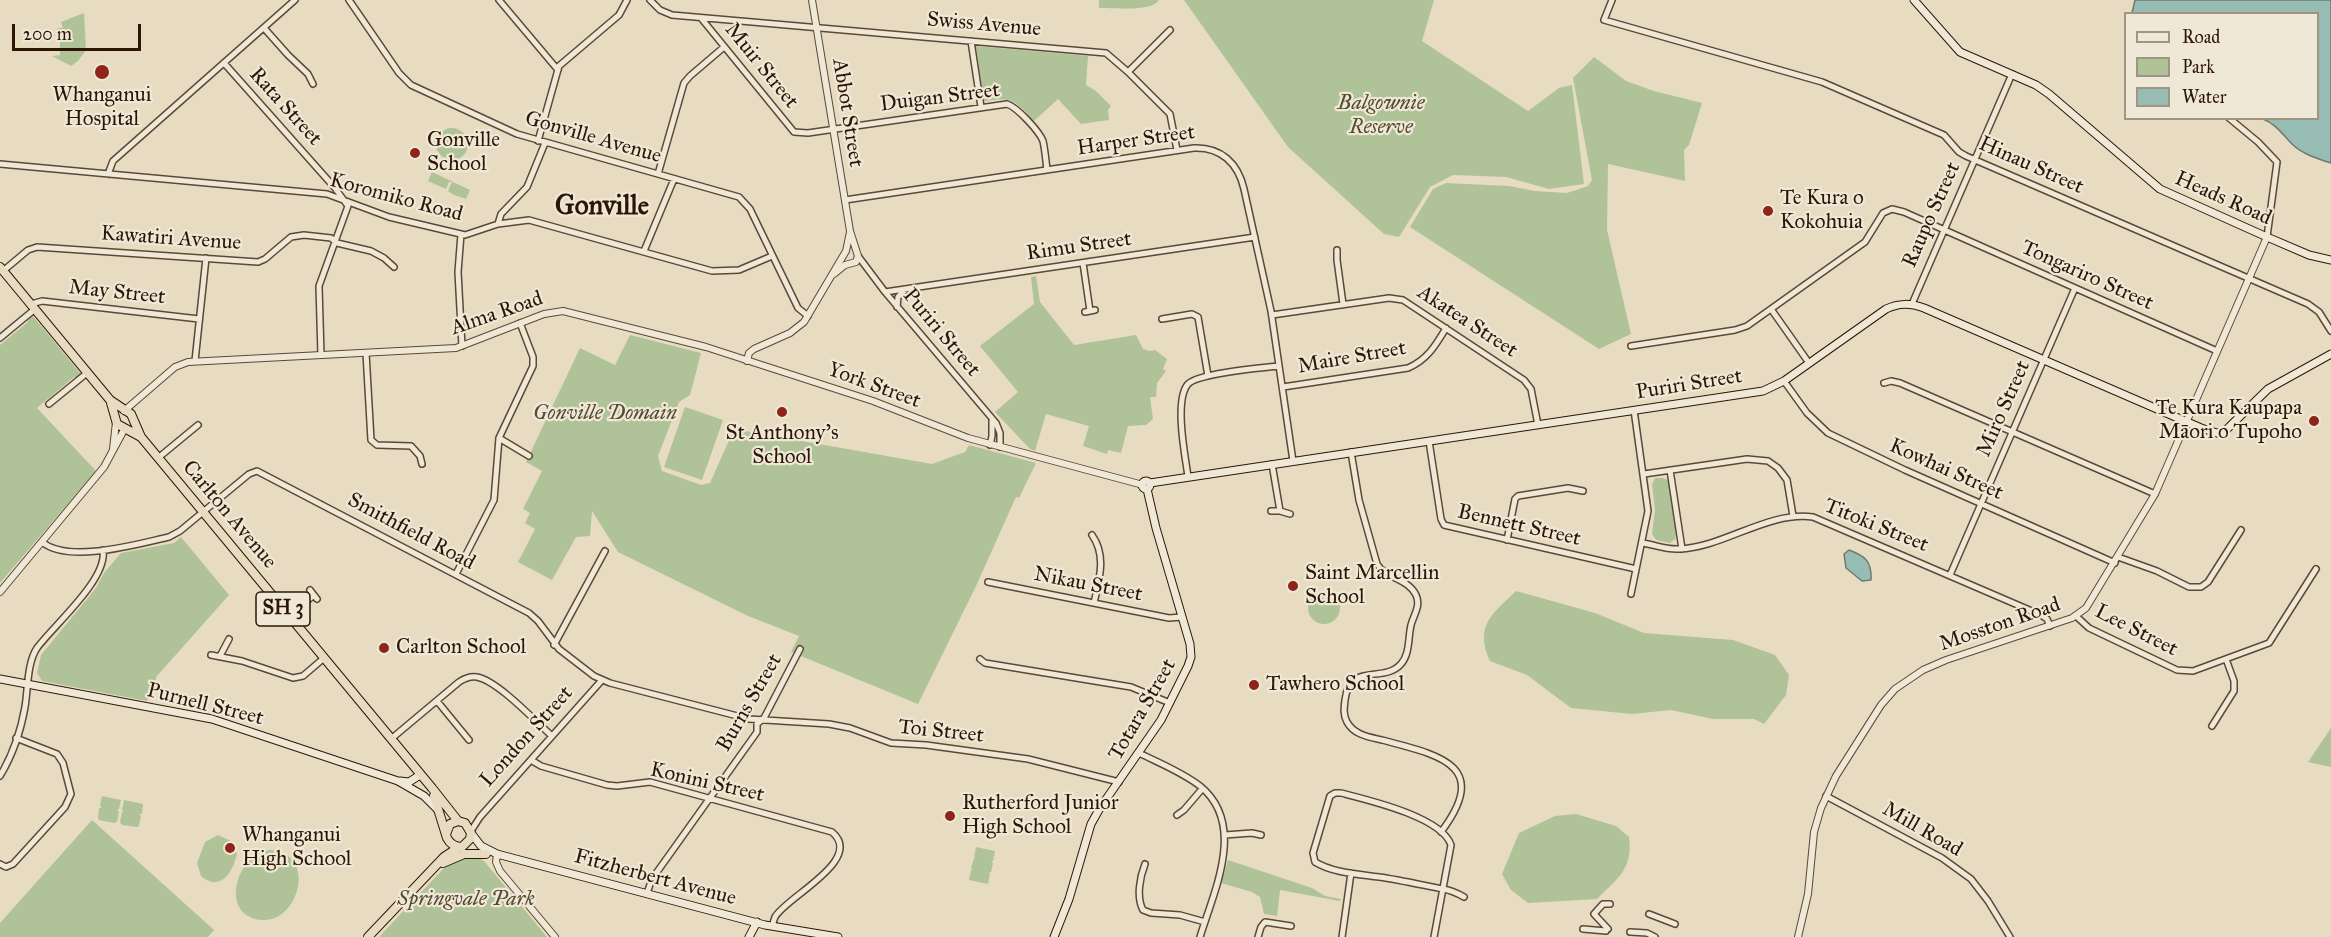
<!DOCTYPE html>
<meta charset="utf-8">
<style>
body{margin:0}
#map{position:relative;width:2331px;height:937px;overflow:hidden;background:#e7dcc1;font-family:"IM FELL Great Primer",serif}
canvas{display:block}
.legend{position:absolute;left:2124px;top:12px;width:195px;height:108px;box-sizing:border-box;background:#efe8d7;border:2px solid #a29483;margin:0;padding:8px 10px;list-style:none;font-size:18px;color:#2e1606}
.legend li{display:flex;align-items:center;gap:12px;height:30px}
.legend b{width:30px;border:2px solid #a29483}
.scale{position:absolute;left:12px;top:24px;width:129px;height:27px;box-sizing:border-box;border:3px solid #2e1606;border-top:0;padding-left:8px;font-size:18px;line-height:21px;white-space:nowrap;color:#2e1606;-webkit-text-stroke:4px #efe8d7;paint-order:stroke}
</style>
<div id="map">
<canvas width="2331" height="937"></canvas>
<ul class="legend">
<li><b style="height:8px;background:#efe8d7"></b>Road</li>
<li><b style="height:16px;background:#afc298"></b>Park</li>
<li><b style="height:16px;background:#97bcb3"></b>Water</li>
</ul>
<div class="scale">200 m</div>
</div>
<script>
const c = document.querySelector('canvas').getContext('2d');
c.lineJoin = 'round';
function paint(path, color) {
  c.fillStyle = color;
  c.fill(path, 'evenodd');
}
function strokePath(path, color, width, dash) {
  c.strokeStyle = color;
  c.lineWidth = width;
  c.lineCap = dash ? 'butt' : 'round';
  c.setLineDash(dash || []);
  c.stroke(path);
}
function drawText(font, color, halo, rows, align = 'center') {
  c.font = font + ' "IM FELL Great Primer",serif';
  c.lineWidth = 4.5;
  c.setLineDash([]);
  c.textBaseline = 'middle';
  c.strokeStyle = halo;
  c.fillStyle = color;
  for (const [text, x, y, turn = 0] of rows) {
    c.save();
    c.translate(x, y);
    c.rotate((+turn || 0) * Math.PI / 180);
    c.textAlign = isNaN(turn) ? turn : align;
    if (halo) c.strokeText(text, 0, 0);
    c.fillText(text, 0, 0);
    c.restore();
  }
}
paint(new Path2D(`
 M1099,0H1159C1152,12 1113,8 1099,8Z
 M1184,0H1434L1422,41L1528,111L1559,88L1572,85L1584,184L1549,189L1506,177L1453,175L1430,187L1399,237L1384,234L1288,147Z
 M84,13L86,50L78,61L71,66L52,56L60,55V31H57L58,28H63L61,22Z
 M976,46L1088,56L1086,85L1096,91L1111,106L1108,110L1109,120L1081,124L1058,99L1034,121C1015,100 1013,97 984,101Z
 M1594,57L1626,81L1654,91L1702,103L1689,145L1684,150L1685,181L1608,164L1607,230L1631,334L1599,349L1410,227L1433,189L1446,183L1509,186L1535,191L1567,193L1588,186L1592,180L1573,78Z
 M436 144a16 16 0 1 1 32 0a16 16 0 1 1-32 0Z
 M432,172L470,190L466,199L454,195L448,191L452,182H449L446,189L428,181Z
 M1036,276L1040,302L1074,345L1136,335L1143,349L1149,351L1155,350L1167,359L1163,369L1166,371L1157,383L1156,397H1150L1153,419L1146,425L1128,426L1121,453L1108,450L1107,454L1083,446L1089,426L1046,414L1035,451L1030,449L995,412L1018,392L980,346L1034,304L1031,277Z
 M32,315L81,374L77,379L74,377L37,408L96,471L0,583V345L28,322L27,318Z
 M630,335L701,353L690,395L679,402L658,456L662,471L701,485L710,483L734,429L932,464L965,452L969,445L1036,463L1019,498L1016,497L976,586L918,704L791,652L799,636L748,616L618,552L592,511L590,536L576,537L552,580L518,562L535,529L525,523L530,513L523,509L542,471L526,462L580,348L615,365Z
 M685,407L723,420L702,480L664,467Z
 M1655,478H1663L1668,480L1676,534L1675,539L1670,543L1656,540L1652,534L1655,510L1652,484Z
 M181,537L229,595L157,676L147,701L42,681L37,673L41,655L96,588L104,573L121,553L174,543Z
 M1516,591L1595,613L1644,633L1733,640L1775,655L1789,675L1786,695L1764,724L1754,719H1713L1671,710L1632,714L1571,708L1527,675L1490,661C1474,626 1492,614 1516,591Z
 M1308 608a16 16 0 1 1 32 0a16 16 0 1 1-32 0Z
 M2331,728V767L2308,762Z
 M102,796L121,800L119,809H117L119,812L117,822L114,823L99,820L98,818L99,808H102L100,806Z
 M124,800L143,804L142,814H139L141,816L139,826L137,827L122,825L120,822L122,812H124L122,810Z
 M1576,814L1616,826L1629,837C1633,869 1618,878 1597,899L1528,903L1511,890L1502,874L1519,833L1555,816Z
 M92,820L214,930L208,937H0V923Z
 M218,835L231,841L237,854C233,872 220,893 201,876L197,863L205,842Z
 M976,847L995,851L993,861H991L993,863L991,872H989L990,874L988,884L969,880L971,870H973L971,868L974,858L976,857H974Z
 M270,850C318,853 299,922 263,920C219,918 234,855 270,850Z
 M477,857L484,861L547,937H379L444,868L458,860Z
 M1228,860L1312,888L1325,896L1341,899L1340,901L1280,890L1277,916L1264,914L1260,897L1252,892L1221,883Z`), '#afc298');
const water = new Path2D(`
 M2135,0H2331V163C2318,159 2302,154 2292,144C2282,134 2276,124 2263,119L2318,118V14L2132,13Z
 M1849,550C1865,556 1872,561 1871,580L1862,581L1846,568L1844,554Z`);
paint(water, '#97bcb3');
strokePath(water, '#6d7a6e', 1.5);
const minor = new Path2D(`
 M349,0L399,73L411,85L517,134L739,197L750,209L798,308L808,316
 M499,0L558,70
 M650,0L660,10L672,15L1106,53L1128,72L1170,114L1177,150
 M1612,0L1604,20L1822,82L1944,135L1959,152L1966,156L2308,304L2319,312L2331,331
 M701,18L794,132L808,133L1007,104C1017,107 1039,131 1043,141C1045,150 1046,161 1047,170
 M264,28L288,55L308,74L313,84
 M971,41L981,107
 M224,63L335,188L348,206L319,286L321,355
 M1128,72L1170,30
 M2229,118L2258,142L2277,162L2267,237
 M538,141L559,66L619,15L627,0
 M0,164L327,194L389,217L465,235L498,224L529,220L712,271L739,270L772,256
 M108,174L113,161L295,0
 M658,174L684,83L690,76L724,47
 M845,200L1194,148C1221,147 1238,163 1244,189L1271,311L1293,461
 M498,224L501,214L527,187L545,143
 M461,234L458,272L462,346
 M1337,250V260L1343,304
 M644,251L674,179
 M858,256L885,292L996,423L1000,433V447
 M1083,263L1090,311
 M3,271L28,250L37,247L258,262L265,259L291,237L304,235L331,238L337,243L371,251L384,258L394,267
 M885,292L1255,237
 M31,304L42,301L199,319
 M1912,304L2012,74
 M897,307L898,297L905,290
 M1771,309L1809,363
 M1085,312L1095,310
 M1272,315L1389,298L1403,300L1524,380L1531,389L1538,425
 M1162,319L1192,314L1198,317L1208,376
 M0,338L35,309
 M1631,346L1735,330L1747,326L1865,242L1883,213L1892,209L1904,212L2217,351
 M366,353L371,440L377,445L411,446L420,456L422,464
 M195,361L206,258
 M1784,381L1807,413L1828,433L1905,470L2115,563
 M1884,383L1891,381L1900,383L2155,494
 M1283,387L1408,368C1427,360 1436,345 1446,328
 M49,404L87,373
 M499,438L529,456
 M1429,441L1441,519L1444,525L1636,569
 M990,445L992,436V420
 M1351,452L1359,500L1377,564C1386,579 1408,578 1416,595C1421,606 1414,614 1411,625C1408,638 1410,654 1401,664C1383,684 1350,661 1345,700C1344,708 1343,715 1347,722C1354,735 1369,737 1382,740C1439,755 1492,765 1441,832
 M158,458L198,425
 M1272,464L1280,511
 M1670,470L1682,549
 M1644,474L1747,459L1768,461L1778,468L1787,480L1793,516
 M1188,476C1185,456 1174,400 1188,384C1199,373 1261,368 1279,366
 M1271,511H1280L1290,514
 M1092,535C1107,556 1099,580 1094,603
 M1507,540L1515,499L1518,496L1568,488L1583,491
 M42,542C69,564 137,544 169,537L180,531L249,474L257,471L529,613L538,621L559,649L594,676L610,683L749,719L829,724L850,728L891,743L926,745L1028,759L1119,782
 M1643,543C1655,545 1667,550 1679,549C1725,547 1767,511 1813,517L2041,615L2047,619L2050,626
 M2118,557L2157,571L2189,587H2201L2208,582L2241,530
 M456,574L494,500L499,438L533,366V357L520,323
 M1950,575L2075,288
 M988,582L1169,618L1182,617
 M310,590L317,599
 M1631,594L1648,511L1634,410
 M289,616L314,595
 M2076,616L2089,628L2177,670L2193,671L2269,643L2316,569
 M554,645L605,551
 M211,655L242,661L293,678L303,676L324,658
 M220,656L229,639
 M980,659L985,663L1131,687L1170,703
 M437,701L469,740
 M2212,726L2234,691V681L2226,659
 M391,739L459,682C465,678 470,676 477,677C498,681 535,721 552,736
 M1139,753C1159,763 1182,772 1200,786C1247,824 1214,891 1200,937
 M531,760L541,766L607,785L617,786L650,782L832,832C865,860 786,897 775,917C774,919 773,923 773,926
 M0,776C12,756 21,730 25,707C28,689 27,663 37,648C54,625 108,579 103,550
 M1826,796L1942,858L1971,879L1988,901L2010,937
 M1177,815L1184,810L1202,789
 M471,831L480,817L602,680
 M1225,835L1252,833L1261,835
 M0,864L6,867L13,864L65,807L71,794L63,763L57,754L16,738
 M1145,864C1140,877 1136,897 1143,910L1151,913L1180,915L1205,922
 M647,893L652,879L757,732V724L764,718L800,649
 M1649,914L1675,924
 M1583,929L1606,931
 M1608,929L1594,914L1603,904H1610
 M1630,932L1647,933L1655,937
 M1258,937L1261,927L1265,922L1291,926
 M1342,937L1351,873
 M1434,937L1451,845C1442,817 1368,800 1341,793H1335L1330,796L1313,853L1315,862C1333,873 1358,874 1379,877C1400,880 1422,885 1443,889C1451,890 1457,893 1464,897`);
const tertiary = new Path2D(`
 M812,0L850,231L858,256L856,262L845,265L834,274
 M747,361L749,353L754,349L790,333L804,322L846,251L850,232
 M124,411L175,367L188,362L456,348L544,314L563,311L706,347L873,401L968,438L1143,485
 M113,449L116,422
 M0,592L104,467L125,428
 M497,854L496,862L500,871L555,937
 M1798,937L1808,894L1814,832L1821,808L1836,776L1881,705L1895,689L1923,670L1946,660L2072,618L2086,608L2155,494L2267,237`);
const secondary = new Path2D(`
 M1914,0L1960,52L2036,85L2049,94L2160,189L2267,237L2309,255L2331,260
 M1142 485a4 4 0 1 1 8 0a4 4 0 1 1-8 0Z
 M1150,483L1763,391L1784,381L1886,309C1899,303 1910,303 1924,308L2201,428L2217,433L2225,431L2268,389L2331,354
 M0,679L212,719L398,781L424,796L437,809
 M400,781L409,782L420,775
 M471,833L481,846L497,854L765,925L838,937
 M749,937L757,922
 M1054,937L1069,899L1091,824L1100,808L1161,720L1188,666L1191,657L1190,644L1156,528L1147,489`);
const trunk = new Path2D(`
 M0,267L110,400L131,414L141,437L432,788L458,821
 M111,403L117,424L141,437
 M434,796L447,838C450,844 455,847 462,847L470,839L471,833L465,823L458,821L450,824L446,834
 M443,863L464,854H486
 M368,937L444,857L459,847`);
strokePath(minor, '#5c4835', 8);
strokePath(tertiary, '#5c4835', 8);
strokePath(secondary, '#2e1606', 9);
strokePath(trunk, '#2e1606', 10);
strokePath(minor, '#efe8d7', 5);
strokePath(tertiary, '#efe8d7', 6);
strokePath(secondary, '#efe8d7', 7);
strokePath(trunk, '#e7dcc1', 8);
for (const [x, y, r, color] of [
 [102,72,8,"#8f2418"],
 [415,153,6,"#8f2418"],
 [1768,211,6,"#8f2418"],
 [782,412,6,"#8f2418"],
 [2314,421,6,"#8f2418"],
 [1293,586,6,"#8f2418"],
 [384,648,6,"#8f2418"],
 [1254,685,6,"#8f2418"],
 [950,816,6,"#8f2418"],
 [230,848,6,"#8f2418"]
]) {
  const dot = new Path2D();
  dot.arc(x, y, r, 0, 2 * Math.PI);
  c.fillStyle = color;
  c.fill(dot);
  strokePath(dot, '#efe8d7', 2);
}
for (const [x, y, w] of [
 [283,609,54]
]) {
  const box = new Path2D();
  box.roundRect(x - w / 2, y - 17, w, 34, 4.5);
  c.fillStyle = '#efe8d7';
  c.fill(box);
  strokePath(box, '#2e1606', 1.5);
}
drawText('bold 20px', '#2e1606', null, [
 ["SH 3",283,609]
]);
drawText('21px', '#2e1606', '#efe8d7', [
 ["Swiss Avenue",984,25,5],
 ["Muir Street",761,66,51],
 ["Duigan Street",940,98,-7],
 ["Rata Street",285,107,48],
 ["Abbot Street",847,113,81],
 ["Gonville Avenue",593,138,16],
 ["Harper Street",1136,141,-8],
 ["Hinau Street",2031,166,24],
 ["Koromiko Road",396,198,15],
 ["Heads Road",2223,199,24],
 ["Raupo Street",1932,215,-66],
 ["Kawatiri Avenue",171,239,4],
 ["Rimu Street",1079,247,-8],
 ["Tongariro Street",2087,276,24],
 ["May Street",117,293,6],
 ["Alma Road",497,314,-19],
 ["Akatea Street",1467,322,33],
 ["Puriri Street",941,333,50],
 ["Maire Street",1352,358,-10],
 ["Puriri Street",1689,385,-9],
 ["York Street",874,386,20],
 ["Miro Street",2004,409,-66],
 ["Kowhai Street",1946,470,24],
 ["Carlton Avenue",229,515,50],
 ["Bennett Street",1519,526,13],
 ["Titoki Street",1876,526,22],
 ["Smithfield Road",411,532,28],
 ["Nikau Street",1088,585,11],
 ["Mosston Road",2000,625,-19],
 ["Lee Street",2136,631,27],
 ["Burns Street",750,703,-60],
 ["Purnell Street",205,705,14],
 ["Totara Street",1143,710,-60],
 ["Toi Street",941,732,6],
 ["London Street",527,737,-48],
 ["Konini Street",707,783,13],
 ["Mill Road",1922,830,30],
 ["Fitzherbert Avenue",655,878,15]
]);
drawText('21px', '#2e1606', '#efe8d7', [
 ["Whanganui",102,96,"center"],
 ["Hospital",102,120,"center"],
 ["Gonville",427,141],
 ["School",427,165],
 ["Te Kura o",1780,199],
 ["Kokohuia",1780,223],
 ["Te Kura Kaupapa",2302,409,"right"],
 ["Māori o Tupoho",2302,433,"right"],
 ["St Anthony's",782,434,"center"],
 ["School",782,458,"center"],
 ["Saint Marcellin",1305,574],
 ["School",1305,598],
 ["Carlton School",396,648],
 ["Tawhero School",1266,685],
 ["Rutherford Junior",962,804],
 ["High School",962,828],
 ["Whanganui",242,836],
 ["High School",242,860]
], 'left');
drawText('italic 21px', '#554a32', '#efe8d7', [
 ["Balgownie",1381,104],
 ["Reserve",1381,128],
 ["Gonville Domain",605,414],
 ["Springvale Park",466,900]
]);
drawText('bold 27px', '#2e1606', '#efe8d7', [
 ["Gonville",602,207]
]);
</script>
